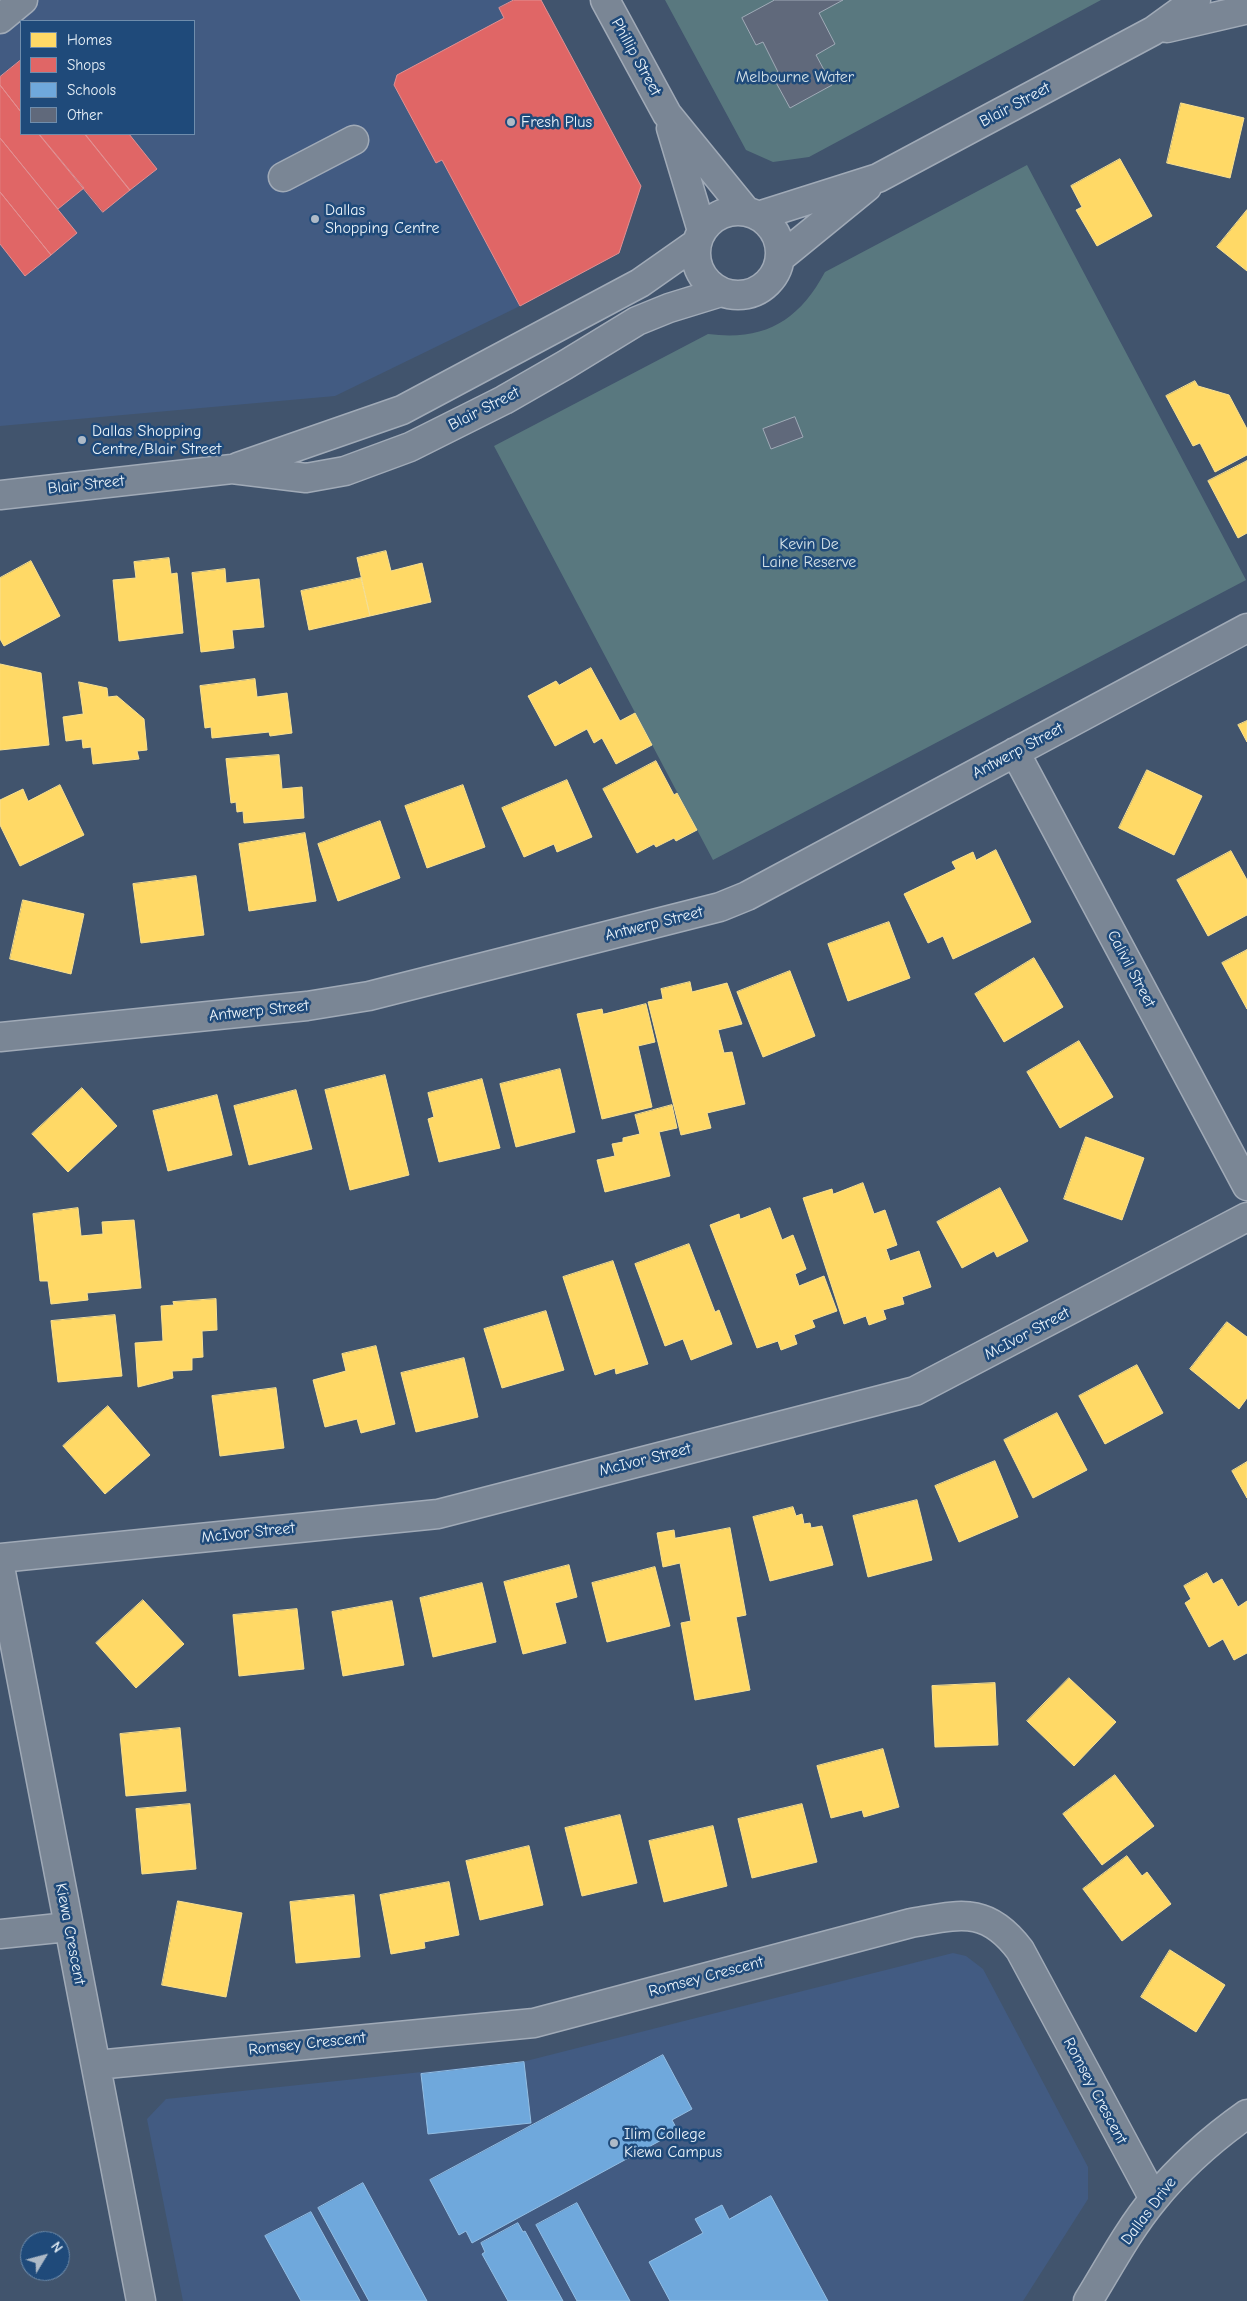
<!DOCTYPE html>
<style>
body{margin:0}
#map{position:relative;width:1247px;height:2301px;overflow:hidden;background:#41546d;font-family:"Comic Neue",sans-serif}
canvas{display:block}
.legend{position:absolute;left:20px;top:20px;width:175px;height:115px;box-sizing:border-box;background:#1f4a7a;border:1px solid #6f8dac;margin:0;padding:6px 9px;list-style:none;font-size:15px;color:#e8f1f8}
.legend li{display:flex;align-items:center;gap:10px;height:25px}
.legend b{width:25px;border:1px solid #6f8dac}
.north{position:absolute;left:20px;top:2231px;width:50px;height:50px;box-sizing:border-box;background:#1f4a7a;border:1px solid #6f8dac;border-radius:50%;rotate:53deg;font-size:14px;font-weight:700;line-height:20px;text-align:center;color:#e8f1f8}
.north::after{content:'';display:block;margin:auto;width:18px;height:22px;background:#aebac7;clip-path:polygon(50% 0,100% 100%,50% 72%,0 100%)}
</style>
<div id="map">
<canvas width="1247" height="2301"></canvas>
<ul class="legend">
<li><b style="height:14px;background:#ffd966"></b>Homes</li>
<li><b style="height:14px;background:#e06666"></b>Shops</li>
<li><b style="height:14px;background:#6fa8dc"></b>Schools</li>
<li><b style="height:14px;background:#60697b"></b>Other</li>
</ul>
<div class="north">N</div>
</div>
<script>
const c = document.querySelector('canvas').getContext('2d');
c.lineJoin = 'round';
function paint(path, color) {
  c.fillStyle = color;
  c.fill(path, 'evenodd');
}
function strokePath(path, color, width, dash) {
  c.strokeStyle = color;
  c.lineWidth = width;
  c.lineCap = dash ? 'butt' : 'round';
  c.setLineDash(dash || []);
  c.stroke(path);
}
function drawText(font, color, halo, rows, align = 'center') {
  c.font = font + ' "Comic Neue",sans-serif';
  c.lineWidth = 5;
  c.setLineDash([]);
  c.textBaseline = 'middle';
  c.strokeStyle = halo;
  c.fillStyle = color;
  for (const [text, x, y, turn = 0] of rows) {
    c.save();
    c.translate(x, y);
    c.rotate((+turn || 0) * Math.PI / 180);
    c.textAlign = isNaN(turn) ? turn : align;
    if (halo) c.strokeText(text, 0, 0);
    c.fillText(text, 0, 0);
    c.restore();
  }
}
paint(new Path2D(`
 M0,0H541L641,186L619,253L520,306L335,396L0,426ZM21,21H194V134H21Z
 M953,1953L966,1956L983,1969L1088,2167V2199L1023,2301H183L147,2119L166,2099L526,2061Z`), '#425b82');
paint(new Path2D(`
 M665,0H1101L809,157L773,162L746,150Z
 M1027,165L1246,580L713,860L494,446L708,334C764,341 798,322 825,272Z`), '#59787f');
const homes = new Path2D(`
 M1181,103L1244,118L1230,178L1167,163Z
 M1120,159L1152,216L1097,246L1076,210L1082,207L1071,186Z
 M1247,210V271L1217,247Z
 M1195,381L1198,386L1229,395L1247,429V455L1215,472L1200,443L1193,446L1166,396Z
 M1247,461V533L1238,538L1208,481Z
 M386,551L391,571L422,563L431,602L370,616L357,558Z
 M169,558L171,574L177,573L183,633L119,641L113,580L136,578L134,562Z
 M31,561L60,616L4,646L0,639V578Z
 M225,569L226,583L259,579L264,627L232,630L234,648L201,652L192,573Z
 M361,578L370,616L309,630L301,591Z
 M0,664L41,673L49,745L0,750Z
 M591,668L620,721L635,713L652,745L616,764L602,738L594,743L587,729L555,746L528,696L556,681L559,685Z
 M255,679L257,697L287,693L292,733L270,736L269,732L212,738L211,727L205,728L200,686Z
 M79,682L107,688L108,697L117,696L144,719L147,750L137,751L139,759L93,764L91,747L83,748L82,739L66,741L63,717L83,714Z
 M1247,721V742L1238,725Z
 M279,755L282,789L302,787L304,818L244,823L243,811L237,812L236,802L231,803L226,759Z
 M656,761L674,795L677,793L697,830L676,841L674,838L656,847L654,844L637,853L603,789Z
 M1147,770L1202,796L1174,855L1119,828Z
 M567,780L592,837L557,852L554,844L524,857L502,808Z
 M60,785L84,835L20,866L0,825V800L23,789L28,801Z
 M463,785L485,847L427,868L405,806Z
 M380,821L400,878L338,901L318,844Z
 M305,833L316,901L249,911L239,844Z
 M996,850L1031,922L953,959L943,936L928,943L904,894L956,869L952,862L973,852L976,860Z
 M1231,851L1247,880V915L1208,936L1177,880Z
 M196,876L204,935L141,943L133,884Z
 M23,900L84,914L71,974L10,959Z
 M889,922L910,978L848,1001L828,944Z
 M1247,950V1009L1222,963Z
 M1034,958L1063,1007L1004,1042L975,994Z
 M790,971L815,1036L763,1057L737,992Z
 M690,982L692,992L727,983L742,1024L718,1030L724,1053L732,1052L745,1104L707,1113L711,1128L681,1135L648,1002L663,999L661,989Z
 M646,1004L655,1042L638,1046L652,1107L602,1119L577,1014L602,1009L603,1014Z
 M1079,1041L1113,1097L1060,1128L1027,1072Z
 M560,1069L575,1132L516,1147L500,1084Z
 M385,1075L409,1175L350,1190L325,1090Z
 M482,1079L500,1148L439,1162L428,1119L434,1117L428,1093Z
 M82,1088L117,1126L68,1172L32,1134Z
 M296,1090L312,1149L249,1165L234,1106Z
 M217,1095L232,1155L168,1171L153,1111Z
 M672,1105L677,1128L659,1132L670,1176L605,1192L597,1160L615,1156L612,1144L623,1142V1138L640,1134L635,1115Z
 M1086,1137L1144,1158L1122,1220L1064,1199Z
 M863,1183L874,1214L885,1210L897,1245L886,1249L890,1261L919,1251L931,1287L902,1297L904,1304L883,1310L886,1319L869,1325L866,1316L844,1324L803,1198L832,1189L833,1194Z
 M1000,1188L1028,1241L997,1257L994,1251L962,1268L937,1222Z
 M78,1208L81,1236L103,1234L102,1222L134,1220L141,1288L87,1293L88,1300L51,1304L48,1281H40L33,1214Z
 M770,1208L782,1240L793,1235L806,1269L795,1274L799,1286L824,1276L837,1311L812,1320L815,1327L794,1335L797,1344L781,1350L778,1341L757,1348L710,1225L739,1214L740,1219Z
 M689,1244L715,1312L719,1310L732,1344L691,1360L683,1339L665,1346L635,1264Z
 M613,1261L648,1364L616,1374L615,1368L595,1375L563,1277Z
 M216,1299L217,1330L202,1331L203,1357L192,1358V1370L172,1371L173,1378L138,1387L135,1343L163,1341L161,1306L174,1305L173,1302Z
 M546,1311L564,1370L502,1388L484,1329Z
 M115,1315L122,1376L58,1382L51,1321Z
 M1227,1322L1247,1337V1398L1239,1409L1190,1369Z
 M376,1346L395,1424L361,1433L357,1419L325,1427L313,1380L346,1371L342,1354Z
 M464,1358L478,1417L416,1432L401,1373Z
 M1137,1365L1163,1413L1105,1444L1079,1396Z
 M276,1388L284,1448L220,1456L212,1396Z
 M108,1406L150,1455L105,1494L63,1446Z
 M1057,1413L1087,1470L1033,1498L1004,1440Z
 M995,1461L1018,1517L959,1542L935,1486Z
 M1247,1462V1498L1232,1471Z
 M917,1500L932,1560L868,1577L853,1516Z
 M793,1507L796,1516L802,1514L804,1524L810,1523L811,1528L822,1526L833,1565L770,1581L753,1517Z
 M730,1528L746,1615L736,1617L750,1690L695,1700L681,1623L691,1621L680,1563L663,1567L657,1533L674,1530L675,1538Z
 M569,1565L577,1597L555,1603L566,1643L523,1654L504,1582Z
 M655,1567L670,1626L607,1642L592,1583Z
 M1207,1573L1213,1584L1222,1579L1238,1607L1247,1601V1653L1234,1660L1223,1639L1209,1647L1185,1603L1191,1599L1184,1586Z
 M482,1583L496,1642L433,1657L420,1598Z
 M143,1600L184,1644L136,1688L96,1643Z
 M392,1601L404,1665L343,1676L332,1612Z
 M297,1609L304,1669L239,1676L233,1615Z
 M1069,1678L1116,1722L1074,1766L1027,1721Z
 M995,1683L998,1745L935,1747L932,1686Z
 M180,1728L186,1791L126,1796L120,1734Z
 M883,1749L899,1807L864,1817L862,1810L831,1818L817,1766Z
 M1115,1775L1154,1826L1102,1865L1063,1814Z
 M190,1804L196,1869L142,1874L136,1809Z
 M802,1804L817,1862L752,1878L738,1819Z
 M620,1815L637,1883L582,1896L565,1828Z
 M713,1826L727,1886L664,1902L649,1841Z
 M529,1846L543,1905L480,1920L466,1861Z
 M1127,1856L1142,1876L1147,1872L1171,1904L1122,1941L1083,1889Z
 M449,1882L459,1935L424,1942L425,1948L391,1954L380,1895Z
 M354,1895L360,1957L296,1963L290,1902Z
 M178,1901L242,1913L226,1997L162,1985Z
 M1170,1950L1225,1985L1196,2032L1141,1997Z`);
paint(homes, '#ffd966');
strokePath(homes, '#f8e092', 1);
const shops = new Path2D(`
 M514,0H541L641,186L619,253L520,306L442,160L436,163L394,85L397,75L504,18L499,8Z
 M21,60V112L0,85V77Z
 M0,85L21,112V134H39L84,188L58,209L0,138Z
 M39,134H85L130,190L103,212Z
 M85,134H129L157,169L130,190Z
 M0,138L77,233L51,255L0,192Z
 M0,192L51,255L25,276L0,244Z`);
paint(shops, '#e06666');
strokePath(shops, '#e29092', 1);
const schools = new Path2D(`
 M663,2055L692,2109L672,2120L678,2131L472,2243L466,2231L459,2235L430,2180Z
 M524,2062L531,2123L428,2134L421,2074Z
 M363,2183L427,2301H369L318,2208Z
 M771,2196L828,2301H670L649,2262L703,2233L695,2219L722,2205L729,2219Z
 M577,2203L630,2301H577L536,2225Z
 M311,2212L360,2301H301L265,2236Z
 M518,2223L523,2232L525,2231L563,2301H508L482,2254L485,2252L481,2243Z`);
paint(schools, '#6fa8dc');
strokePath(schools, '#93bee4', 1);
const building = new Path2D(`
 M775,0H843L819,13L835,44L816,55L832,85L790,108L773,77L779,74L763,42L756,45L742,18Z
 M795,417L803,437L771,449L763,429Z`);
paint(building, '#60697b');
strokePath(building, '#a0aab7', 1);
const minor = new Path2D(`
 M605,0L667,114L746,211
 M0,19L23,0
 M1167,28L1244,10
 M671,128L702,231
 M283,177L354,140
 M696 253a42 42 0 1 1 84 0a42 42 0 1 1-84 0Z
 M758,216L878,178L1153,31L1196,0
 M780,258L867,187
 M238,467L402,410L640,283L697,243
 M0,495L232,469L306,478L345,471L410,447L504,400L565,365L637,321L669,308L721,292
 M1015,752L1247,1186
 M0,1037L307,1006L369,996L720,907L747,896L1247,628
 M0,1558L438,1514L915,1391L1247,1217
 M0,1567L141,2301
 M0,1934L68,1927
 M96,2065L534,2023L911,1923C959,1915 986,1905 1020,1950L1154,2199
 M1088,2301C1109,2267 1129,2229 1154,2199C1181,2166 1213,2138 1247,2114`);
strokePath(minor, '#a0aab7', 31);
strokePath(minor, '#7a8695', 28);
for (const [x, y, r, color] of [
 [511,122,5,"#aebac7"],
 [315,219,5,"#aebac7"],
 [82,440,5,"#aebac7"],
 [614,2143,5,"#aebac7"]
]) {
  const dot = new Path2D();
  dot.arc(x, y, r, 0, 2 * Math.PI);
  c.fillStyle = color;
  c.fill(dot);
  strokePath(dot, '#1f4a7a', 2);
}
drawText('16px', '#e8f1f8', '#1f4a7a', [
 ["Phillip Street",636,57,61],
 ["Blair Street",1015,105,-28],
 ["Blair Street",484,409,-27],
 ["Blair Street",86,485,-6],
 ["Antwerp Street",1018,751,-28],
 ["Antwerp Street",654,924,-14],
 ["Calivil Street",1131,969,62],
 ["Antwerp Street",259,1011,-6],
 ["McIvor Street",1027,1334,-28],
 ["McIvor Street",645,1460,-14],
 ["McIvor Street",248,1533,-6],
 ["Kiewa Crescent",70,1934,79],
 ["Romsey Crescent",706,1977,-15],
 ["Romsey Crescent",307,2044,-6],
 ["Romsey Crescent",1095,2091,62],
 ["Dallas Drive",1149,2211,-53]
]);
drawText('16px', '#d3e0e6', '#1f4a7a', [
 ["Melbourne Water",795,77],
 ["Kevin De",809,544],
 ["Laine Reserve",809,562]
]);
drawText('16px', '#e8f1f8', '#1f4a7a', [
 ["Fresh Plus",521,122],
 ["Dallas",325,210],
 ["Shopping Centre",325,228],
 ["Dallas Shopping",92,431],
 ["Centre/Blair Street",92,449],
 ["Ilim College",624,2134],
 ["Kiewa Campus",624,2152]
], 'left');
</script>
